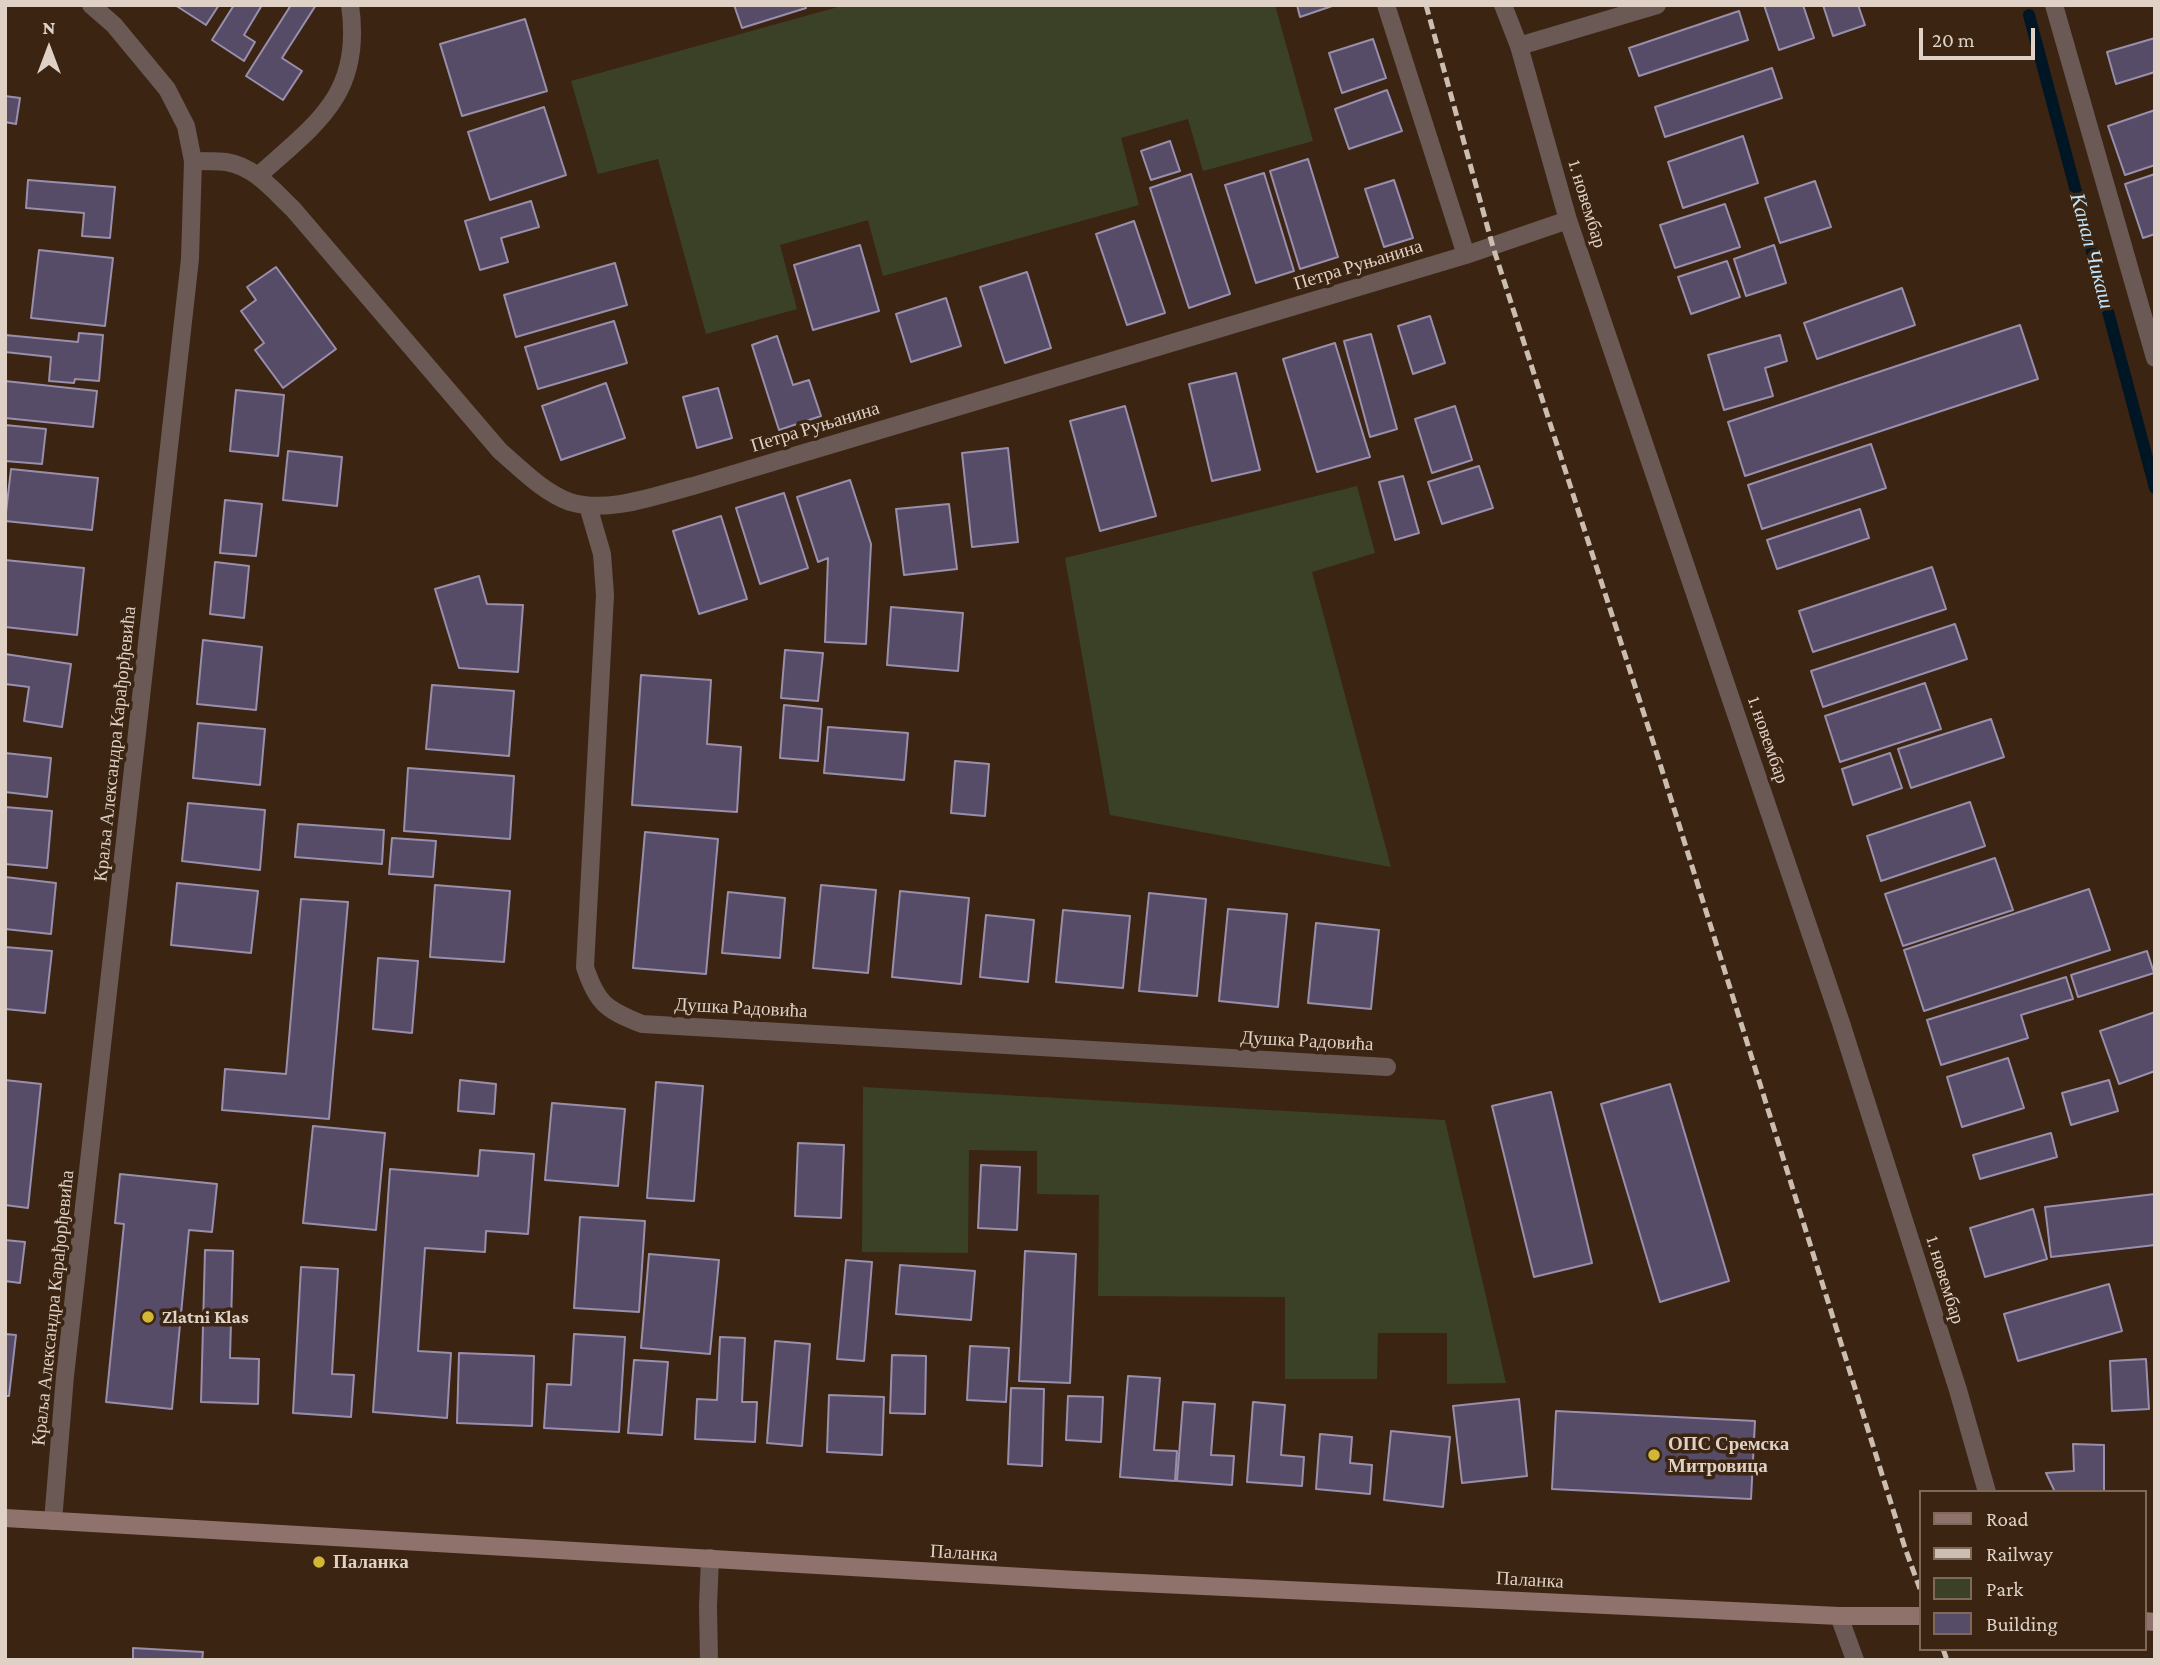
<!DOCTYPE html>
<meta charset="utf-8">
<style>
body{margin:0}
#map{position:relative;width:2160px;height:1665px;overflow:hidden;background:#3b2512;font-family:"Crimson Pro",serif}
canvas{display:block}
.frame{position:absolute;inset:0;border:7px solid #dfd1c6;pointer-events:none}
.legend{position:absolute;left:1919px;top:1490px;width:228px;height:161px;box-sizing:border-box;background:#3b2512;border:2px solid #7d6a5a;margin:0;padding:9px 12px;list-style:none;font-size:21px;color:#dfd1c6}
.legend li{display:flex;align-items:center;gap:14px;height:35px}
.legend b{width:35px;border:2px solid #7d6a5a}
.north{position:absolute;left:14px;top:14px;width:70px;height:70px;-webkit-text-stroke:5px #3b2512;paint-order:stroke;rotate:0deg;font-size:19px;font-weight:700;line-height:28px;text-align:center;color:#dfd1c6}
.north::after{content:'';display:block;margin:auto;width:24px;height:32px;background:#dfd1c6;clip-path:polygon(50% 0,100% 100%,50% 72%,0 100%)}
.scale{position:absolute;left:1919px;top:28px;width:116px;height:32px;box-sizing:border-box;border:4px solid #dfd1c6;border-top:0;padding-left:9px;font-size:21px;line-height:24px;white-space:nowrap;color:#dfd1c6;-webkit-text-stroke:5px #3b2512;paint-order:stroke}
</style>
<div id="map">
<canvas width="2160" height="1665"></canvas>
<div class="frame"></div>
<ul class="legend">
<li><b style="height:9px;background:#8e726b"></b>Road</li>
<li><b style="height:9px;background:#ccbdb1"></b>Railway</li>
<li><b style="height:19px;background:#3a4127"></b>Park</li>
<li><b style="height:19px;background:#564c67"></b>Building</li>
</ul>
<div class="north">N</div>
<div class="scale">20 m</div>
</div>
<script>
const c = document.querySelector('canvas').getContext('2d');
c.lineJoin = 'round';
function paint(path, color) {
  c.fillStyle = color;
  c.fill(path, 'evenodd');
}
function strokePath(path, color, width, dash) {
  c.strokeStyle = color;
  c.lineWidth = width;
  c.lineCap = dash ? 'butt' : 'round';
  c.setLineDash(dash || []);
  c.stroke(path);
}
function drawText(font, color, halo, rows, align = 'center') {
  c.font = font + ' "Crimson Pro",serif';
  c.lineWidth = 7;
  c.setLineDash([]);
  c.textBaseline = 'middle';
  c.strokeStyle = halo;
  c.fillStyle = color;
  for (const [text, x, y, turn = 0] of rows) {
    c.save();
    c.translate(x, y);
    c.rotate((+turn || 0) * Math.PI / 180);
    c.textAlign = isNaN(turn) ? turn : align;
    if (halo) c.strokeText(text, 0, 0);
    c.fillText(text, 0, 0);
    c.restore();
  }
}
paint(new Path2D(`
 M845,5H1275L1313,141L1203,171L1188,119L1121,138L1139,205L883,276L868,220L780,245L797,309L706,334L658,159L598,174L571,81Z
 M1357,486L1375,553L1312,572L1391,867L1110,815L1065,558Z
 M863,1087L1445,1120L1506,1383L1447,1384V1333H1378L1377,1379H1285V1297L1098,1296L1099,1195L1037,1194V1151L969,1150L968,1253L862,1252Z`), '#3a4127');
strokePath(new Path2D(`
 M2029,15L2155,488`), '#001625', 12);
const building = new Path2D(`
 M175,5H219L206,25Z
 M234,5H262L244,35L255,42L244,61L212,40Z
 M291,5H316L282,58L302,71L283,100L246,76Z
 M734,5H805L806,8L742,28Z
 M1297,5H1335L1300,17Z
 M1764,5H1803L1814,38L1779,50Z
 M1823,5H1858L1865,25L1833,36Z
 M1739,11L1748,40L1639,76L1629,48Z
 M525,19L547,91L462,116L440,44Z
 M2155,38V72L2116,84L2107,52Z
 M1373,39L1386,78L1342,93L1329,53Z
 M1772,68L1782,98L1665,137L1655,107Z
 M1387,90L1402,131L1349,149L1335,109Z
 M5,96L20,98L16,124L5,122Z
 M544,107L566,175L490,200L468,132Z
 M2155,110V165L2125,175L2108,126Z
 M1743,136L1758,183L1683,208L1668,162Z
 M1170,141L1180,171L1151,180L1141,151Z
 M1308,159L1338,257L1300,269L1270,171Z
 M1264,173L1294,271L1256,283L1225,185Z
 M1191,174L1230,294L1189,308L1150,188Z
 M2155,174V234L2143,238L2125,184Z
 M28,180L115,187L110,238L82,236L84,213L26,208Z
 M1394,180L1413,238L1384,247L1365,189Z
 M1815,181L1831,227L1780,243L1765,198Z
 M531,201L539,227L501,238L508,262L480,270L465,221Z
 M1725,204L1740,247L1675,268L1660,225Z
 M1134,221L1165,313L1127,325L1096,234Z
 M860,245L879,311L813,330L794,265Z
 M1774,245L1786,283L1746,296L1734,259Z
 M39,250L113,258L105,326L31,318Z
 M1727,261L1740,297L1691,314L1678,277Z
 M615,263L627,305L516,337L504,295Z
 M276,267L336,349L283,388L255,350L264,343L241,311L256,300L247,287Z
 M1027,272L1051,348L1005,363L980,287Z
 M1902,288L1915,325L1817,359L1804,323Z
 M946,298L961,346L911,362L896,314Z
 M1430,316L1445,363L1413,374L1398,326Z
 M614,321L627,363L538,389L525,347Z
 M2020,325L2038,379L1745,476L1728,422Z
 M79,333L103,335L99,381L75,379L74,383L49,381L51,357L5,352V335L78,342Z
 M1371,334L1397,429L1370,437L1344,341Z
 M1780,335L1787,361L1765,368L1773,396L1724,410L1708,355Z
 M777,336L793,385L809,380L821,416L779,430L752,345Z
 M1335,343L1370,457L1317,472L1283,359Z
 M1236,373L1260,470L1212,481L1189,384Z
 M5,381L97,391L93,427L5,418Z
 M606,383L625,438L561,460L542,406Z
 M718,388L732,438L697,448L683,397Z
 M236,390L284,395L278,456L230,451Z
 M1125,406L1156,516L1100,531L1070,421Z
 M1455,406L1472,460L1432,473L1415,419Z
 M5,425L46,429L42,464L5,461Z
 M1871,444L1886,488L1762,529L1748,485Z
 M1008,448L1018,542L972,547L962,453Z
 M288,451L342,457L337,506L283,500Z
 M1479,466L1493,508L1442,524L1428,482Z
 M11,469L98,478L92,530L5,521Z
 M1403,476L1419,533L1395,540L1379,482Z
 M850,480L871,544L866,644L825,642L828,558L818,562L797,497Z
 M784,493L808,568L760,584L736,508Z
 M225,500L262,504L256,556L220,553Z
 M949,504L957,569L904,575L896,509Z
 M1860,509L1869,538L1777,569L1767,540Z
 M721,516L747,599L699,614L673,531Z
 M5,560L84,568L77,635L5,627Z
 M215,562L249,566L244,618L210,614Z
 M1932,567L1946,609L1813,652L1799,611Z
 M479,576L487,604L523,605L518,672L459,668L435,589Z
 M891,607L963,613L958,671L887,665Z
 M1955,624L1967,659L1823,707L1811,671Z
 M203,640L262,647L256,710L197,704Z
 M785,650L823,653L818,701L781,698Z
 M5,654L71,664L62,727L24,721L29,687L5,684Z
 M641,675L711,680L707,744L741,747L737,812L632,805Z
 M1925,683L1941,729L1840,762L1825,716Z
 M432,685L514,691L509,756L426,749Z
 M784,705L822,709L818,761L780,758Z
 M1991,719L2004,757L1911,788L1898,749Z
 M198,723L265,729L260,785L193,778Z
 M828,727L908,733L904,780L824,773Z
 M5,753L51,758L47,797L5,792Z
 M1890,753L1902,788L1853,805L1842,769Z
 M955,761L989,764L985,816L951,813Z
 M408,768L514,776L510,839L404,831Z
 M1970,802L1985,846L1881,881L1867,836Z
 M188,803L265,810L260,870L182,861Z
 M5,807L52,811L47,868L5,864Z
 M298,824L384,830L382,864L295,857Z
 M645,832L718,839L706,974L633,968Z
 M392,838L436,841L433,877L389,874Z
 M1995,858L2013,910L1903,946L1885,894Z
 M5,877L56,883L51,934L5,929Z
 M177,883L258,891L251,953L171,945Z
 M435,885L510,891L504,962L430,957Z
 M821,885L876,890L868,973L813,968Z
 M2089,889L2110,950L1924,1011L1904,950Z
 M900,891L969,898L961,984L892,977Z
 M728,892L785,898L780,958L722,953Z
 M1149,893L1206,899L1197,996L1139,991Z
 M301,899L348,902L329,1119L222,1110L225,1069L286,1074Z
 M1228,909L1287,914L1278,1007L1219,1001Z
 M1063,910L1130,916L1123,988L1056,982Z
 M986,915L1034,920L1028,982L980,977Z
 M1316,923L1379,930L1371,1009L1308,1003Z
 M5,947L52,951L45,1013L5,1009Z
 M2147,951L2154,973L2078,997L2071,975Z
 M378,958L418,961L412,1033L373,1029Z
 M2066,977L2073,999L2021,1015L2028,1038L1941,1065L1927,1020Z
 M2155,1012V1071L2119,1084L2100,1031Z
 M2008,1058L2024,1108L1962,1127L1947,1077Z
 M5,1080L41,1084L28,1208L5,1205Z
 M460,1080L496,1084L494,1114L458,1111Z
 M2109,1080L2118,1111L2071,1125L2062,1093Z
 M656,1082L703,1086L694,1201L647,1198Z
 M1670,1084L1729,1281L1660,1302L1601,1104Z
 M1551,1092L1592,1263L1534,1277L1492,1106Z
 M552,1103L625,1109L618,1186L545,1180Z
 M313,1126L385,1133L376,1230L303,1223Z
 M2051,1133L2057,1157L1980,1179L1973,1155Z
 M798,1143L844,1145L841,1218L795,1216Z
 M480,1150L534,1154L528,1234L486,1231L485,1252L425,1248L418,1351L451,1353L447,1418L373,1412L390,1169L478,1176Z
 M981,1165L1020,1167L1017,1230L978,1228Z
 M120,1174L217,1184L212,1232L189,1230L172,1409L106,1402L124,1224L115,1223Z
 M2155,1194V1245L2051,1257L2045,1207Z
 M2033,1209L2047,1259L1985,1277L1970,1228Z
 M580,1217L645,1221L639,1312L574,1308Z
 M5,1240L25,1242L20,1283L5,1281Z
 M205,1250L233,1251L230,1358L259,1359L258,1404L201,1402Z
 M1025,1251L1076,1254L1070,1383L1019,1381Z
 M649,1254L719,1260L710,1354L641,1348Z
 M846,1260L872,1262L864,1361L837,1359Z
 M900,1265L975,1271L971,1320L896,1314Z
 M301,1267L338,1269L332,1374L354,1375L351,1417L293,1413Z
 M2109,1284L2122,1331L2018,1361L2004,1314Z
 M5,1334L16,1335L9,1396H5Z
 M574,1334L625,1337L619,1432L544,1428L547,1384L571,1385Z
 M720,1337L745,1338L742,1402H757L755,1442L695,1439L697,1399L717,1400Z
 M775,1341L810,1344L802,1446L767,1443Z
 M970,1346L1009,1348L1006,1402L967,1400Z
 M459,1353L534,1356L532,1426L457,1423Z
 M892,1355L926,1356L925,1414L890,1413Z
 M2146,1359L2149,1409L2112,1411L2110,1361Z
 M634,1360L668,1362L662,1435L628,1433Z
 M1128,1376L1160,1378L1154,1450L1177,1451L1175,1481L1120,1477Z
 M1011,1388L1044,1389L1042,1466L1008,1464Z
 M829,1395L884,1397L882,1455L827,1452Z
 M1068,1396L1103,1397L1101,1442L1066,1440Z
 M1519,1399L1527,1476L1462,1483L1453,1406Z
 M1183,1402L1215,1404L1211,1455L1234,1456L1232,1485L1177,1481Z
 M1253,1402L1285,1405L1281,1455L1304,1457L1302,1486L1247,1482Z
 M1556,1411L1755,1421L1751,1499L1552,1489Z
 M1391,1431L1450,1437L1443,1507L1384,1500Z
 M1320,1434L1352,1437L1350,1463L1372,1465L1370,1494L1316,1489Z
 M2073,1444L2104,1445V1492H2055L2046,1473L2074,1471Z
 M133,1648L203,1652L202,1660H133Z`);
paint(building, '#564c67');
strokePath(building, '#998fad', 2);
strokePath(new Path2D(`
 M1839,1616L1855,1660`), '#6a5954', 18);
strokePath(new Path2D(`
 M1386,5L1466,255
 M1503,5L1519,46L1568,220L1841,1023L1958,1390L1987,1492
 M2054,5L2155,358
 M1519,46L1657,5
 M193,161C204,161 215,161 226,162C254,166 274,191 293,209L500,451C521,469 544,493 570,502C609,514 656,495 693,486L1466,255L1568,220
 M258,176C317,123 363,94 350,5
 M588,506L602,554L605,595L585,967C597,1004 607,1010 642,1024L1387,1067
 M709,1660L708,1606L710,1558`), '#6a5954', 18);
strokePath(new Path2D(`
 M53,1521L65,1376L190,259L193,161L186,126L167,89L114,25L91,5`), '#6a5954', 18);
strokePath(new Path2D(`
 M5,1518L1076,1580L1839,1616H1920
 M2144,1621L2155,1622`), '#8e726b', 18);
strokePath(new Path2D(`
 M1426,5L1493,247L1656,751L1905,1548L1920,1589
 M1943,1649L1947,1660`), '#ccbdb1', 5, [10, 5]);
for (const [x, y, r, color] of [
 [148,1317,7,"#d2b736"],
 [1654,1455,7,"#d2b736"],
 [319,1562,7,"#d2b736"]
]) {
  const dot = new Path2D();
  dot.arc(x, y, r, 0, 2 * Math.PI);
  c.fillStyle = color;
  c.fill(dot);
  strokePath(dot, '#3b2512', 2.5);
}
drawText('19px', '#dfd1c6', '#3b2512', [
 ["1. новембар",1587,204,73],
 ["Петра Руњанина",1358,265,-17],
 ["Петра Руњанина",815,427,-17],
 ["1. новембар",1768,740,71],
 ["Краља Александра Карађорђевића",115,744,-84],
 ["Душка Радовића",741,1008,3],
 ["Душка Радовића",1307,1041,3],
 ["1. новембар",1945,1280,73],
 ["Краља Александра Карађорђевића",53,1308,-84],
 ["Паланка",964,1553,3],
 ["Паланка",1530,1580,3]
]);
drawText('bold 19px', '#dfd1c6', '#3b2512', [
 ["Zlatni Klas",162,1317],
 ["ОПС Сремска",1668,1444],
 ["Митровица",1668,1466],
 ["Паланка",333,1562]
], 'left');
drawText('italic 21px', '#c1e4fd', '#3b2512', [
 ["Канал Чикаш",2092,251,75]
]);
</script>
